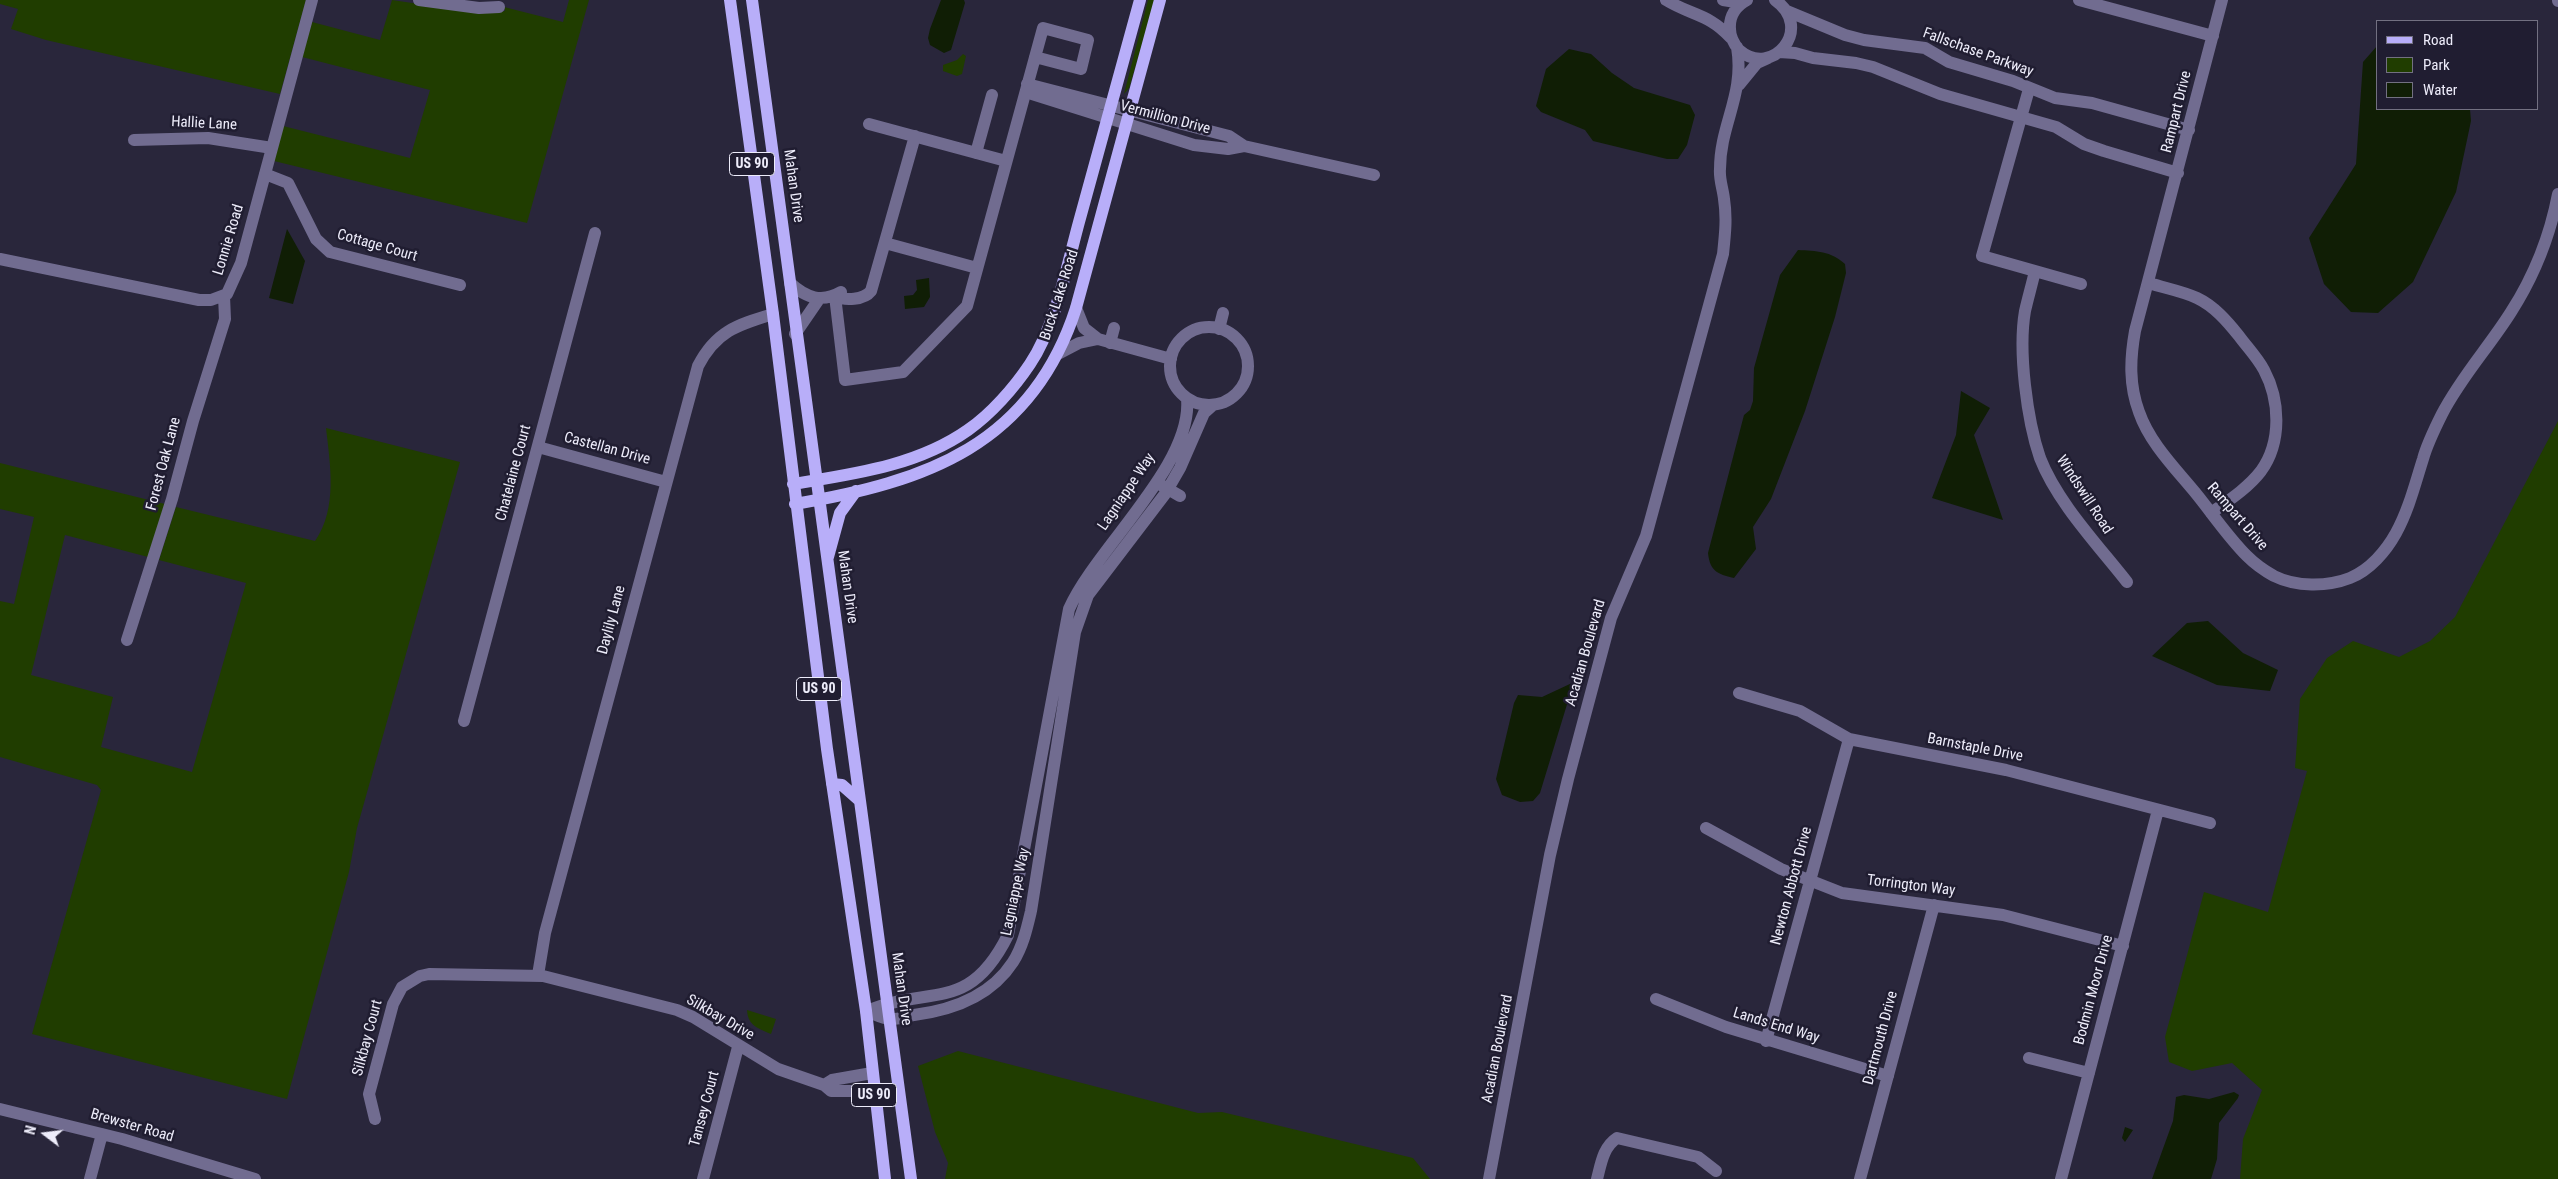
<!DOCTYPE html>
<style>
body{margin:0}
#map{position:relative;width:2558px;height:1179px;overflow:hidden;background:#29263b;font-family:"Roboto Condensed",sans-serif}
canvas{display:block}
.legend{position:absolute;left:2376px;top:20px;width:162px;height:90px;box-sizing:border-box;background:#201d31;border:1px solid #727081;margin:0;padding:6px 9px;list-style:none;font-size:15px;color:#edecfa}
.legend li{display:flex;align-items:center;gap:10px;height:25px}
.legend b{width:25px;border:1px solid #727081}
.north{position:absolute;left:20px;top:1109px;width:50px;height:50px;-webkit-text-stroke:4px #201d31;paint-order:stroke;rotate:285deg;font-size:14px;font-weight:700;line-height:20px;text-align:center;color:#edecfa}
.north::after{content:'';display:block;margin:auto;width:18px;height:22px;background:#edecfa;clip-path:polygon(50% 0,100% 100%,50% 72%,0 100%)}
</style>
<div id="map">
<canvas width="2558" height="1179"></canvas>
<ul class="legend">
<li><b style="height:6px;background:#b8aef9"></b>Road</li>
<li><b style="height:14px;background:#203d00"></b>Park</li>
<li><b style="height:14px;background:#101e05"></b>Water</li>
</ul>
<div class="north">N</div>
</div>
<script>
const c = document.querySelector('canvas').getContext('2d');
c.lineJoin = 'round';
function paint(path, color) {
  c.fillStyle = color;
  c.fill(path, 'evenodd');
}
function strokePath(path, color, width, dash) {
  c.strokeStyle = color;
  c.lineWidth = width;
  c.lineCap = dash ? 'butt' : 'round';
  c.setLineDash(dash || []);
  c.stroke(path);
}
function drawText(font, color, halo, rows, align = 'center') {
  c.font = font + ' "Roboto Condensed",sans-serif';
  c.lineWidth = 5;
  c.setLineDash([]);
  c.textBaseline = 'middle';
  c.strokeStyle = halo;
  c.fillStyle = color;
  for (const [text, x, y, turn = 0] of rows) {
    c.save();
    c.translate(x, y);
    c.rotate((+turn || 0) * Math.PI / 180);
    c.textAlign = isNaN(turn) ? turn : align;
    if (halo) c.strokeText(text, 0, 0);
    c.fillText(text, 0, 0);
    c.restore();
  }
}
paint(new Path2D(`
 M0,0H306L280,94L46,40L11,29L18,9L0,4Z
 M392,0L479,13L505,11L504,7L563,22L569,0H589L527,223L274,161L283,126L410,158L430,90L302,57L312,22L380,40Z
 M1148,0H1155L1129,88L1124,94Z
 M963,54L966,56L962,74L957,76L943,71V65L957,60Z
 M2558,421V1179H2240L2243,1139L2262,1090L2232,1063L2192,1071L2169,1062L2165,1037L2204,892L2268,912L2307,771L2295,768L2300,699L2327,658L2353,641L2399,657L2430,641L2455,617Z
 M326,428L460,462L357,828L349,872L287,1099L32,1034L101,790L97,785L0,757V601L14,604L34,517L0,509V463L165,504L148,557L65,535L31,675L113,697L101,747L192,772L246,583L159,560L176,507L315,541C338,508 330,464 326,428Z
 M747,1010L776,1019L771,1034C758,1028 748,1026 747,1010Z
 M958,1051L1198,1113L1222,1112L1413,1158L1430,1179H945L948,1163L935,1132L918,1066Z`), '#203d00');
paint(new Path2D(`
 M941,0H964L965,3L951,50L944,53L930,45L928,38L930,29Z
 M2377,46V109H2470L2471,121L2456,192L2413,282L2378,313L2351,312L2324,284L2309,238L2356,164L2363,62Z
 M1569,49L1591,54L1612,73L1634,88L1690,105L1695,115L1687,145L1678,159H1667L1593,141L1585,130L1541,112L1536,106L1546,69Z
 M287,229L305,261L293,304L269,298Z
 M1798,250C1816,251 1831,251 1845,264L1846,273L1835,317L1805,411L1771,499L1753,527L1756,549L1734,578C1717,574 1710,571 1708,553L1744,415L1750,410L1753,401L1754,368L1780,275Z
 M929,278L930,297L924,307L905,309L904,296L913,295L917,290L916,280Z
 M1961,391L1990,408L1974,435L2003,520L1932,498L1956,435Z
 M2208,621L2243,653L2278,670L2270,691L2217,685L2152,656L2187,623Z
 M1572,683V688L1540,793L1533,801L1520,802L1502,795L1496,779L1514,703L1518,695L1542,697Z
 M2234,1092L2239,1095L2238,1098L2219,1123L2217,1159L2211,1179H2152L2173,1121L2176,1097L2184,1095L2209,1099Z
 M2125,1127L2133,1130L2125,1142L2122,1138Z`), '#101e05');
strokePath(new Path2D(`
 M419,0L479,8L499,7
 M1666,0C1692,16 1708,13 1731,38
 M1723,0L1742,3
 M1747,0C1736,6 1729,16 1730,29C1730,37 1734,44 1739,50C1772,79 1815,28 1775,0
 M2079,0L2213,36
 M2222,0L2135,331C2130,359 2129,385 2139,412C2150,444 2177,470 2198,496C2214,516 2229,538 2247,556C2255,564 2265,571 2274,576C2296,587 2327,587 2350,578C2370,570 2386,551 2396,533C2409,509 2415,484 2423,459C2427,444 2435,428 2442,414C2461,377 2489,347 2511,312C2534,276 2550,236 2558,194
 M2558,0V1
 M1787,11L1845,35L1864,40L1925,48L1949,62L2013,81L2055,98L2092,103L2189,130
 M1779,52L1795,53L1813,58L1856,63L1873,67L1940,94L2056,127L2084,144L2104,151L2178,173
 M1027,84L1229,136L1244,146L1374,175
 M1739,85L1757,63L1768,58
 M2029,89L1982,256L2081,284
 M1032,94L1194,145L1228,149L1244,146
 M869,124L1006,161
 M134,140L208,138L272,148
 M976,153L992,95
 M265,174L288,183L316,239L330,252L460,285
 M885,243L977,268
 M0,259L199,300H211L227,294L241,263L312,0
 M2035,271C2032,284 2028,298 2025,311C2018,351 2027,420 2040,458C2057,502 2098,545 2127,582
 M790,283C806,298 822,303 841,292
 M2149,283C2164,288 2182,291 2197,298C2214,306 2227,321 2239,336C2247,347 2257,357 2264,370C2280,400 2282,442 2261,471C2248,488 2228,501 2211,513
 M835,296L845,380L903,372L967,306L1043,28L1088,40L1081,69L1035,57
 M835,296C845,301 864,300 871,291L915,136
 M1076,308L1084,328L1098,339L1171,359
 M1170 366a39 39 0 1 1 78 0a39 39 0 1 1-78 0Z
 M1219,329L1223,313
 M795,334L819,299
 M1110,343L1114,328
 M1058,354L1079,343L1098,339
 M538,447L666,482
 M1161,485L1180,496
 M127,640L172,499L193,421L225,319L224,296
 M1739,693L1800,711L1849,739L2006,770L2210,823
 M464,721L595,233
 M1706,828L1781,869L1842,893L2003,915L2123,946
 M538,975L545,933L698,366C716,331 737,325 773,314
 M1656,999L1726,1027L1888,1076
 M866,1011C873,1014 880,1017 888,1019C896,1020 906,1017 914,1015C953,1010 991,996 1013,962C1023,946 1027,928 1031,911L1075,632L1088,595L1165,494L1180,468L1204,413L1213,405
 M866,1011C930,985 969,1014 1008,935L1069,609C1096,548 1193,465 1187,399
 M1766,1041L1849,739
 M2029,1058L2089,1073
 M824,1085L832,1080L872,1073
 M0,1109L122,1139L255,1179
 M375,1119L369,1094L393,1004L402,987L420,976L429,974L543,976L677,1010L693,1017L778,1069L824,1085L831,1091H874
 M90,1179L102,1134
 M703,1179L738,1047
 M1489,1179L1550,855L1568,779L1611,618L1646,536L1723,254C1725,235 1727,218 1724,199C1723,189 1719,179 1720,169C1720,124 1745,95 1737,47
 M1597,1179C1601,1164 1603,1147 1617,1138L1698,1157L1716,1171
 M1860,1179L1934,905
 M2061,1179L2158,810`), '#716c90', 12);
strokePath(new Path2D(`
 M730,0L773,314L827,749L866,1011L885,1179
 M752,0L911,1179
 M793,484C853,474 917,466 968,430C991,414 1014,388 1030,364C1055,327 1067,266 1079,222C1099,148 1120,74 1140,0
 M795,504C926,482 1032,445 1076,308L1160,0
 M828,557L840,513L856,491
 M832,784L842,785L859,800`), '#b8aef9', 12);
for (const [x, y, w] of [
 [752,164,45],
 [819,689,45],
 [874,1095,45]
]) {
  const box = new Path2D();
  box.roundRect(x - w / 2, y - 11.5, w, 23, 4);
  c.fillStyle = '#201d31';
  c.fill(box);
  strokePath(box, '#edecfa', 1);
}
drawText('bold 14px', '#edecfa', null, [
 ["US 90",752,164],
 ["US 90",819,689],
 ["US 90",874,1095]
]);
drawText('15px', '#edecfa', '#201d31', [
 ["Fallschase Parkway",1978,53,20],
 ["Rampart Drive",2177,112,-76],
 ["Vermillion Drive",1165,118,15],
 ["Hallie Lane",204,124,3],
 ["Mahan Drive",793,186,82],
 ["Lonnie Road",229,240,-73],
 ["Cottage Court",377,246,16],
 ["Buck Lake Road",1060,295,-72],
 ["Castellan Drive",607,449,15],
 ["Forest Oak Lane",164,464,-75],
 ["Chatelaine Court",514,473,-75],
 ["Lagniappe Way",1127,492,-56],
 ["Windswill Road",2084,495,57],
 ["Rampart Drive",2237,517,49],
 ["Mahan Drive",847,587,82],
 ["Daylily Lane",612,620,-75],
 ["Acadian Boulevard",1586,653,-74],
 ["Barnstaple Drive",1975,748,11],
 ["Newton Abbott Drive",1792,886,-75],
 ["Torrington Way",1911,886,7],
 ["Lagniappe Way",1016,892,-78],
 ["Mahan Drive",901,989,82],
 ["Bodmin Moor Drive",2094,990,-75],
 ["Silkbay Drive",720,1018,30],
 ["Lands End Way",1776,1026,17],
 ["Silkbay Court",368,1038,-75],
 ["Dartmouth Drive",1881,1038,-75],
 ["Acadian Boulevard",1498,1049,-79],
 ["Tansey Court",705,1109,-75],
 ["Brewster Road",132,1126,16]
]);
</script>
